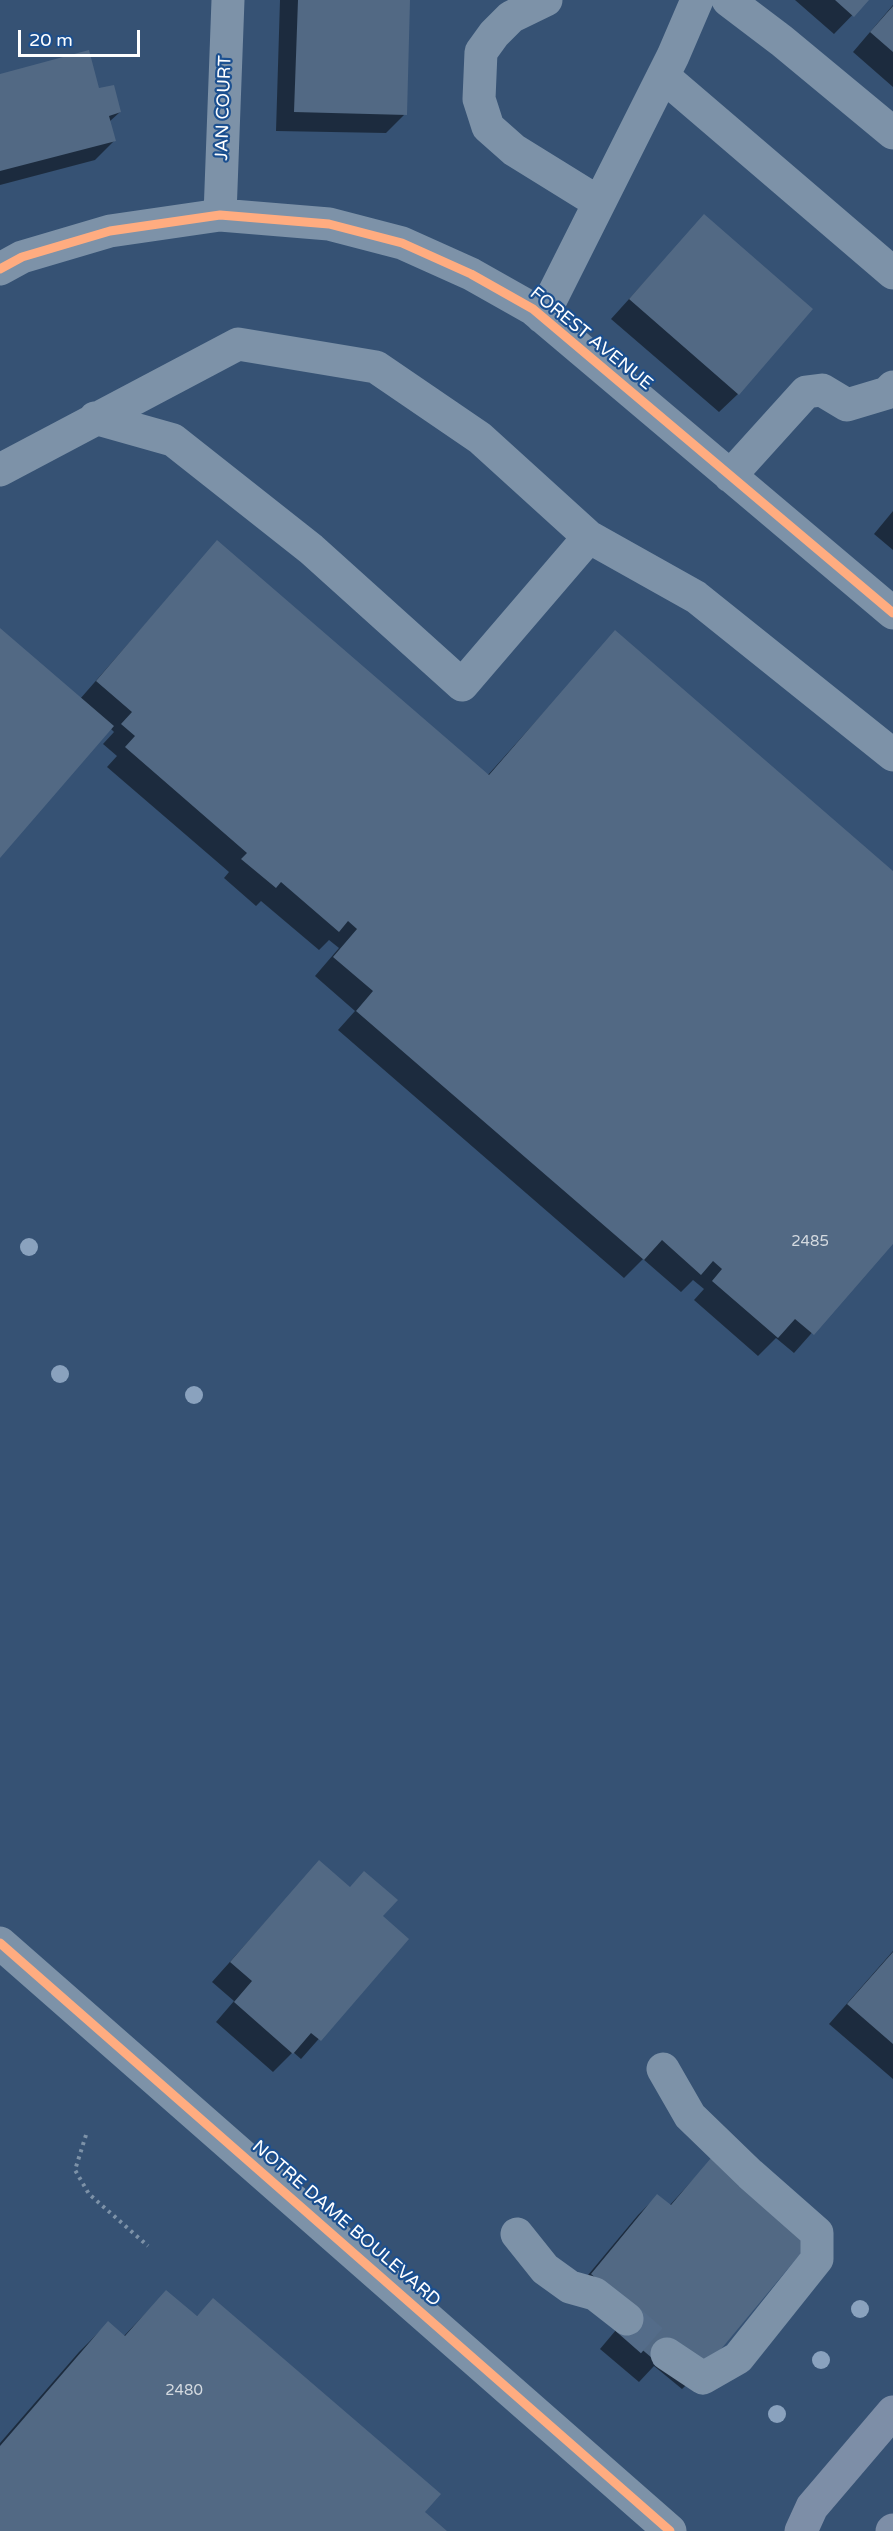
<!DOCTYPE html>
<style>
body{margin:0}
#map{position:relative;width:893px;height:2531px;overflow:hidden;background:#365274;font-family:"Varela Round",sans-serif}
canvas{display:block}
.scale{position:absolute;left:18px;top:30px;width:122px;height:27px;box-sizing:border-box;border:3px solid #fff;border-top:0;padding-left:8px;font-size:18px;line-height:21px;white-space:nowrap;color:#fff;-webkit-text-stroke:4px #1b4f8f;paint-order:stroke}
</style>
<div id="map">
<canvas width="893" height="2531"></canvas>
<div class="scale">20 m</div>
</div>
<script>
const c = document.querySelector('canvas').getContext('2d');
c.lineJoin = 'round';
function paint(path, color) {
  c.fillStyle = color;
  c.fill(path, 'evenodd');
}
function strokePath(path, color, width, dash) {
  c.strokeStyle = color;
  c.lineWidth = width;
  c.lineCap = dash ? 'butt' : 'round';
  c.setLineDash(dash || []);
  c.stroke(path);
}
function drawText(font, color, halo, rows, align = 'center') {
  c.font = font + ' "Varela Round",sans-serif';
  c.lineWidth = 4.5;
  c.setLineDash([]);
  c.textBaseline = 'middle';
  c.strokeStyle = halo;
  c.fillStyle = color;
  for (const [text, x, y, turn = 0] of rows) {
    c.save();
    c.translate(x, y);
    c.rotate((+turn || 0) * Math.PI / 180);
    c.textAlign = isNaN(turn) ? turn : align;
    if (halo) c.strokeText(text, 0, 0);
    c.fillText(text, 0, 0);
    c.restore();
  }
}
paint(new Path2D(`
 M280,0H408L405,114L386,133L276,131Z
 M795,0H867L834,34Z
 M893,5V87L853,52Z
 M0,76L98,90L120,112L109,122L114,141L95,160L0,185Z
 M704,216L738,394L719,412L611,319Z
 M893,511V550L874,534Z
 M217,542L487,776L615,633L893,873V1241L794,1353L776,1338L758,1356L694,1300L704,1289L693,1280L681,1292L643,1259L624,1278L338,1030L355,1011L315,976L339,948L329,940L319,950L261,901L256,906L224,878L229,872L107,767L117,756L103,744L114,732L110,728L0,855V630L80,699Z
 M319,1862L407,1939L301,2059L293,2052L273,2072L216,2022L234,2001L212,1982Z
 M893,1951V2079L829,2024Z
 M711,2160L701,2371L682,2389L654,2366L639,2382L600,2349L616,2330L573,2293L638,2215L657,2196L669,2206Z
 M166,2292L196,2317L213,2300L423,2513L445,2531H0V2443L79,2352L108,2323L123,2337Z`), '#0007');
paint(new Path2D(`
 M298,0H410L407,115L294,112Z
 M835,0H869L854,17Z
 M893,6V52L870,32Z
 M89,50L99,88L114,85L121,112L109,116L116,141L0,171V74Z
 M704,214L813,309L739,395L629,299Z
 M217,540L489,775L615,630L893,871V1244L814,1335L795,1319L778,1338L712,1281L722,1269L713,1261L701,1275L662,1240L644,1260L356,1011L373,991L333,957L357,929L348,921L339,932L281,882L276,888L241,859L247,853L125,747L135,736L121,724L132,712L96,681Z
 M0,628L114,726L0,858Z
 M319,1860L350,1887L364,1871L398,1900L383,1916L409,1939L321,2041L311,2033L293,2054L234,2002L252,1981L230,1962Z
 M893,1952V2044L847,2004Z
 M711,2158L811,2241L702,2372L659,2364L618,2329L634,2310L591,2274L657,2194L671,2205Z
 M166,2290L197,2316L213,2298L441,2494L425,2512L447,2531H0V2446L108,2321L125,2336Z`), '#526984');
strokePath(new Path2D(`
 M627,2319L667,2354`), '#546c89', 33, [33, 16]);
strokePath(new Path2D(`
 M86,2135L75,2170L89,2194L148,2246`), '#7d92a8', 4, [3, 4.5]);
strokePath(new Path2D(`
 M546,0L511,17L494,34L481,52L479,99L488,127L514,150L598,202
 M728,0L782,41L893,133
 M663,76L893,273
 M220,215L228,0
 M0,269L22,257L110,231L220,215L329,224L402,243L471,274L533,309L893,613
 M542,317L673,56L697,0
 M0,470L238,344L376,367L480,438L589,537L462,685L311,549L173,440L95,418
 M730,476L806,392L822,390L847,405L887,393L893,387
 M589,537L696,597L893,755
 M0,1943L670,2531
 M663,2069L690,2116L750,2174L817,2233V2259L738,2358L703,2378L667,2354
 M517,2234L545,2269L570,2287L595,2294L627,2319`), '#7d92a8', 33);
strokePath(new Path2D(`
 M801,2531L812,2507L893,2412
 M892,2531L893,2530`), '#7d8ea7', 33);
strokePath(new Path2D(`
 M0,269L22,257L110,231L220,215L329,224L402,243L471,274L533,309L893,613
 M0,1943L670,2531`), '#ffac80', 9);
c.fillStyle = '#8aa2be';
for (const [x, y] of [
 [29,1247],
 [60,1374],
 [194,1395],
 [860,2309],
 [821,2360],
 [777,2414]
]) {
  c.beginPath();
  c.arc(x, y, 9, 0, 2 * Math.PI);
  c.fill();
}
drawText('15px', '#d4dae0', null, [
 ["2485",810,1242],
 ["2480",184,2391]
]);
drawText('18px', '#fff', '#1b4f8f', [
 ["JAN COURT",224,108,-88],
 ["FOREST AVENUE",591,339,39],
 ["NOTRE DAME BOULEVARD",346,2224,41]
]);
</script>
